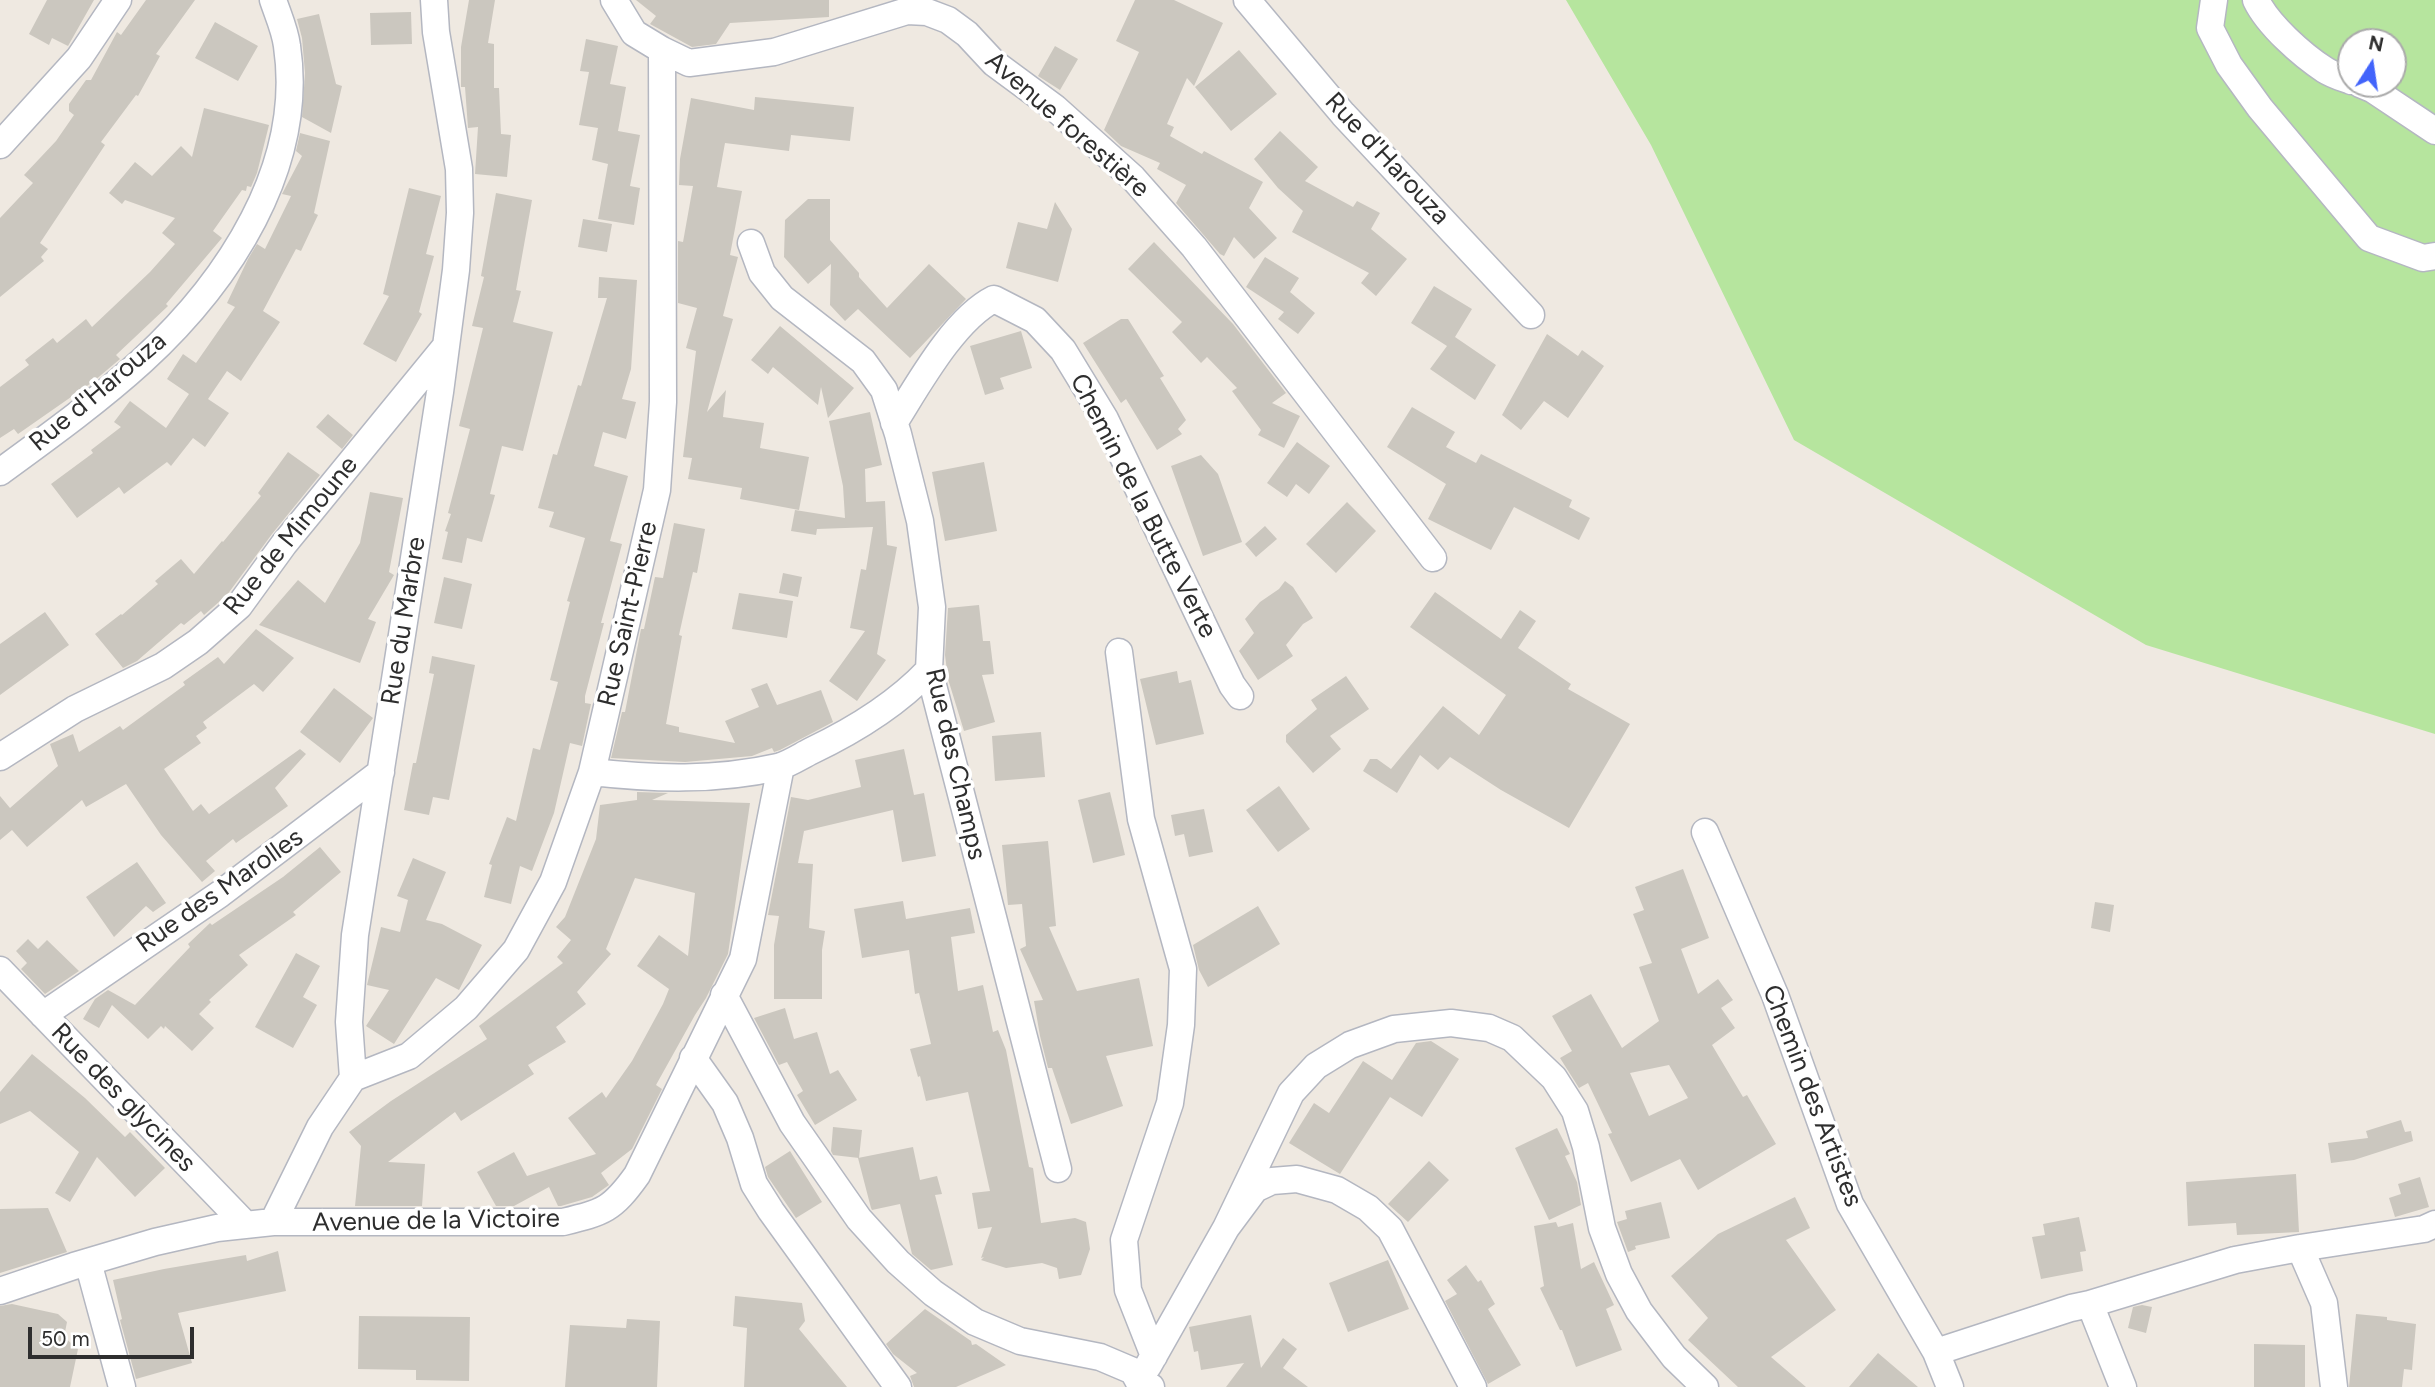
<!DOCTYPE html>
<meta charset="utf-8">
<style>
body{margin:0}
#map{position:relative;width:2435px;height:1387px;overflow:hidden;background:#efe9e1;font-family:Figtree,sans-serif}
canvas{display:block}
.north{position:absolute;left:2337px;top:28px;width:70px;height:70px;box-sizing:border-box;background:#fff;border:2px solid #ababab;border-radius:50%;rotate:12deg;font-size:19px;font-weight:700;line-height:28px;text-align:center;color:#2e2e2e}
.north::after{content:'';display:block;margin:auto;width:24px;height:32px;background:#4264fb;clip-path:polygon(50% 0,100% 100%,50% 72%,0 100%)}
.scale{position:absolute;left:28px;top:1327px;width:166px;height:32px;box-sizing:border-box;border:4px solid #2e2e2e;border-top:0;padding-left:9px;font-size:21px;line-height:24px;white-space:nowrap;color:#2e2e2e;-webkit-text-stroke:5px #fff;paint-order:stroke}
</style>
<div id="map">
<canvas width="2435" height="1387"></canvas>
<div class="north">N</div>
<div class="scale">50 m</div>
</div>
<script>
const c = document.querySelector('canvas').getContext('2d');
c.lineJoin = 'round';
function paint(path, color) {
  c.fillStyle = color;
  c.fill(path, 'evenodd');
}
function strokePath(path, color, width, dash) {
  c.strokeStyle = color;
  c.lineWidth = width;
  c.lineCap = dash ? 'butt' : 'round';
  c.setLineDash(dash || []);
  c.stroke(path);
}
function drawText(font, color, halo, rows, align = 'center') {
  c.font = font + ' Figtree,sans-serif';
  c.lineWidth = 7;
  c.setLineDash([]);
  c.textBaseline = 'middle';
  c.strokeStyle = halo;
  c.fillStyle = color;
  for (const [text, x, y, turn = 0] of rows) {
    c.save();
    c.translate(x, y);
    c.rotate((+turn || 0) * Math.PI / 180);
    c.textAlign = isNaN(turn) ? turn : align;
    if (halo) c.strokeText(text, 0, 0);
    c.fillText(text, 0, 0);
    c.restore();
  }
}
paint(new Path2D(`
 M1566,0H2435V734L2146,645L1794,440L1651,145ZM2351,42H2393V84H2351Z`), '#b6e59e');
paint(new Path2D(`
 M47,0H94L68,46L52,38L49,45L29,34Z
 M146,0H195L156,54L160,56L138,96L136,95L101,142L105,145L40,243L48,249L41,257L44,261L0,297V218L33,183L24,175L56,141L74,115L69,111V104L86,80H91L117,32L121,35Z
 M469,0H495L488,43L494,44V88H499L501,134L511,135L507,177L475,174L478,127L468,128L465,87H461V47Z
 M636,0H829V17L730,23L716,44L692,47L650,24L656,16Z
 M1135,0H1174L1223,23L1194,86L1187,78L1167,124L1174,127L1170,136L1202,154L1204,151L1263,182L1249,208L1277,238L1254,259L1234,237L1224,256L1220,254L1176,203L1186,185L1157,169L1160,163L1121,146L1104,130L1139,52L1116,41Z
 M411,12L412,44L371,45L370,13Z
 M319,14L336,84L342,86L331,133L302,117L305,73L302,38L297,19Z
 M215,22L258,46L238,81L195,58Z
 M586,39L618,46L610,84L626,87L618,131L640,135L630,186L640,188L634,225L598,219L608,164L592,160L598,128L579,125L589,72L580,71Z
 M1055,46L1078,59L1060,90L1038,76Z
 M1239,50L1277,94L1231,131L1195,87Z
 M755,97L854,107L850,141L791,135L789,151L725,143L717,187L742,191L730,255L738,257L723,316L733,319L707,412L726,390L723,417L764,423L760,448L809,457L799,510L740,499L742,488L688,479L692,458L683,457L696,351L686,348L697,308L678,303V241L683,242L693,186L679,185L680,159L691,98L754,110Z
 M204,108L269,125L257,173L251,187L247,186L246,191L242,190L213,231L222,238L166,304L168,306L116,355L120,359L94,381L18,434L14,429L0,438V387L29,365L25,360L53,338L57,343L86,319L92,327L150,272L175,244L162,233L175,218L125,200L122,204L109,193L135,162L152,176L181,146L192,157Z
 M1280,131L1318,167L1305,181L1353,207L1357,201L1380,213L1371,229L1407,259L1376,296L1361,283L1369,273L1292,232L1303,211L1278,188L1254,159Z
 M300,133L330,141L314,213L318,215L301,251L296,249L263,311L280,322L241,381L227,371L208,399L229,413L205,447L193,438L171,466L167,462L124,494L119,487L77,518L51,484L93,453L91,450L121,427L114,422L130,401L166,428L189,394L167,379L183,354L196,363L235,307L227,303L248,259L257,244L265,249L291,196L282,194L302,156L296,151Z
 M409,188L441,196L426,254L434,256L419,312L422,314L396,362L363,344L389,296L383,294Z
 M496,193L532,200L516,290L521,291L513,322L553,332L523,451L502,446L490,494L495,495L482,542L467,538L462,563L442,559L448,532L445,531L451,514L448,513L470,429L459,426L483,328L472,326L484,277L481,276Z
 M808,199H830V240L859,273V277L887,308L929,264L966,299L910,358L858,309L845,321L830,305L831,264L808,284L784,257L785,220Z
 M1055,202L1072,229L1058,282L1006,268L1018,222L1047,229Z
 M583,219L612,224L607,252L578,247Z
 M1154,242L1233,324L1286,393L1272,403L1300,416L1284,448L1258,435L1261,430L1232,391L1237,388L1207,357L1201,363L1172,332L1182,322L1128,269Z
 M1265,257L1299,278L1290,292L1315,313L1298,334L1278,319L1284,312L1246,287Z
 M599,277L637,280L631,369L622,399L636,402L626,439L603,432L594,466L628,476L610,541L622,544L601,623H604L585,696V703L591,704L582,746L570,743L554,813L532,871L520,866L511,904L484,897L492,865L489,864L507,817L516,821L533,748L540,750L558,682L550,680L570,602L567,601L585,538L549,527L554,512L538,508L553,454L557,455L578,385L581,386L607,298H598Z
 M1434,286L1472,309L1455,337L1496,365L1475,400L1430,369L1447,346L1411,323Z
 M1121,319H1128L1164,376L1160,378L1186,420L1178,429L1182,434L1157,450L1126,399L1121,403L1083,343Z
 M780,326L854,388L828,418L821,387L818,405L773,367L768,374L751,360Z
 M1021,331L1032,368L1000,378L1004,389L985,395L970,346Z
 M1547,334L1578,356L1582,350L1604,366L1568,418L1544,401L1521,430L1502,415Z
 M1412,407L1455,432L1446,447L1476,463L1481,454L1572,500L1569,507L1590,518L1579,540L1514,507L1491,550L1428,519L1446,484L1387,447Z
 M870,412L882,465L865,469L866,502L885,501L887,545L897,547L877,654L886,660L857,701L829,681L865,631L850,628L861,569L866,570L873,527L817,529L816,535L791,531L795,510L845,518L843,486L829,421Z
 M328,414L353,435L342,449L316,427Z
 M1297,442L1330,466L1309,494L1296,484L1287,497L1267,483Z
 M288,452L320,475L272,534L227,595L204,615L201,611L184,625L181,623L137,661L123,668L95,634L121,614L122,615L158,584L155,581L181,559L194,574L222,541L223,542L261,496L258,493Z
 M1201,455L1218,474L1242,542L1203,556L1171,466Z
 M984,462L997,531L945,541L932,472Z
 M370,492L403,498L389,572L394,575L368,619L376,622L360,663L259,625L298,580L325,603L360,543Z
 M1347,502L1376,531L1336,573L1306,544Z
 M674,523L705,529L697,573L693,572L679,635L682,636L666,724L679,727V732L735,743L725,721L759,707L751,689L767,683L777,705L821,690L833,722L780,750L774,752L772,748L752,756L685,762L611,758L622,712H625L641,629H644L655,577L663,578Z
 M1265,526L1277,539L1256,557L1245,544Z
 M783,573L802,577L798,597L779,593Z
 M444,577L472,584L462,629L434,623Z
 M1285,581L1293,587L1313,618L1303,624L1286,645L1293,656L1258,680L1239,651L1254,633L1245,619L1260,602L1279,589Z
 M1435,592L1501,639L1520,610L1536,621L1518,648L1571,684L1568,689L1630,724L1569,828L1501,790L1450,757L1438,770L1420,755L1397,793L1363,771L1370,759H1377L1391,769L1443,706L1479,735L1506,695L1410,627Z
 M739,593L793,601L787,638L732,629Z
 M979,605L983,641H990L994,674L982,675L995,722L964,731L948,679L945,655L948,608Z
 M45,612L69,645L0,695V644Z
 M256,629L294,658L263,692L254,684L203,722L207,728L196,736L201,743L164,769L193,811L201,804L209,814L300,749L306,754L275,788L288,806L236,843L233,839L206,861L215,871L202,882L161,835L126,784L86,807L82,800L27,847L12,830L0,840V796L10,808L58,766L50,744L73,734L79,752L120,726L123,730L185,685L183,682L218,657L224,664Z
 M432,656L475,665L449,800L433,797L429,815L404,810L413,763H416L434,674L429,673Z
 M1177,671L1179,683L1191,680L1204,734L1156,745L1140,679Z
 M1346,676L1369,709L1330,736L1341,749L1313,773L1286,742V735L1317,709L1311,700Z
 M334,688L373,718L340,763L300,732Z
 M1041,732L1045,777L995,781L992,736Z
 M904,749L914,795L924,793L936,856L902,862L893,810L804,831L798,863L813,864L809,928L825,931L822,950V999H774V945L779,916L768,915L769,910L791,797L808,800L861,787L855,760Z
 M1279,786L1310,829L1278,852L1246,810Z
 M637,792L668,793L652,800L750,803L728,954L706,998L695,1015L656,1085L662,1089L632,1149L601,1173L609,1185L592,1197L561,1206H558L549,1187L514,1206H496L477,1172L514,1152L527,1176L596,1154L568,1118L602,1092L606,1098L632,1061L663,1004L669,989L637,966L659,935L688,956L695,893L635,878L606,949L611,954L577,992L586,1004L556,1027L566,1042L528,1065L534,1074L461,1121L455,1112L388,1162L425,1164L422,1206H355L361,1146L349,1132L391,1101L487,1039L479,1026L563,963L557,957L571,940L556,927L565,917L596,839L600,805L637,800Z
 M1110,792L1125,855L1093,863L1078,800Z
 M1204,809L1213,852L1189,857L1184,834L1175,836L1171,815Z
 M1048,841L1056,926L1049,927L1077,991L1139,978L1153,1046L1106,1056L1123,1106L1071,1124L1052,1068H1048L1040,1036L1034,1001L1043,1000L1020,949L1026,946L1022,904L1008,905L1002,845Z
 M320,847L341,872L293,912L296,915L239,955L248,965L209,1000L211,1002L199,1014L214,1028L192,1051L165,1026L164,1029L161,1026L148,1039L112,1005L99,1028L83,1019L95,999L108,990L135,1005L190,947L188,944L210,923L212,925L283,877Z
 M413,858L446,872L426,920L442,924L482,945L459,990L436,978L394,1044L366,1026L389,990L367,985L381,927L400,932L408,900L397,896Z
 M137,862L166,903L153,912L146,906L114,937L86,897Z
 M1683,869L1709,938L1681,949L1698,994L1718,979L1733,1000L1721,1008L1735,1028L1712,1045L1743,1097L1747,1095L1776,1144L1698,1190L1680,1159L1631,1182L1608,1134L1612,1133L1588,1083L1579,1088L1560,1058L1572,1051L1552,1016L1591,994L1622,1048L1659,1021L1639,967L1652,963L1633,914L1644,910L1635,887ZM1669,1065L1688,1098L1649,1116L1630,1073Z
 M903,901L906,919L970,908L975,933L951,937L958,991L983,985L993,1032L998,1030L1006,1050L1029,1167L1033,1168L1041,1223L1075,1218L1086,1222L1090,1249L1081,1275L1059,1279L1057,1268L1042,1263L1006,1268L981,1260L984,1257L981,1258L992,1227L978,1229L972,1193L990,1191L968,1092L926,1101L920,1076L918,1077L910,1049L931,1044L919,993L915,994L909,950L862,958L854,909Z
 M2095,902L2114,905L2110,932L2091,928Z
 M1258,906L1280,944L1208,987L1199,970L1193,945Z
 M28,939L38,949L47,940L79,971L45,994L21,969L27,963L16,951Z
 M296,953L320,966L303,997L317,1005L293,1048L255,1027Z
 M785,1008L794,1039L817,1032L830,1074L838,1070L857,1100L815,1125L797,1095L803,1091L787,1062L779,1065L754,1018Z
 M1431,1041L1459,1059L1422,1117L1390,1097L1340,1174L1289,1143L1314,1103L1329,1113L1363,1061L1392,1080L1416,1043Z
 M32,1054L85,1098L125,1137L130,1132L165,1168L135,1197L97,1157L70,1202L55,1193L79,1152L30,1111L0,1124V1092Z
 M2401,1120L2405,1132L2411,1131L2413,1141L2354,1160L2331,1163L2328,1143L2368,1138L2366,1131Z
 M833,1127L862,1130L859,1158L833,1155L831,1151Z
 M1557,1128L1570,1154L1565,1156L1577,1182L1581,1205L1549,1220L1515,1148Z
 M913,1147L920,1180L937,1176L942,1194L935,1195L953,1265L931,1270L912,1254L900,1204L872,1210L871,1208L858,1158Z
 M790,1151L822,1202L796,1218L768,1177L765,1167Z
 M1429,1161L1449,1180L1408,1222L1388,1204Z
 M2296,1174L2299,1232L2237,1235L2236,1223L2188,1226L2186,1182Z
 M2420,1177L2429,1207L2395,1217L2389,1198L2401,1194L2398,1184Z
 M1795,1197L1810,1228L1786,1240L1836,1310L1771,1357L1806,1387H1738L1688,1340L1708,1318L1671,1276L1718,1234Z
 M1661,1202L1670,1238L1635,1246L1636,1249L1628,1252L1617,1222L1627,1219L1625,1211Z
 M48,1208L67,1252L0,1273V1209Z
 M2079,1217L2086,1251L2080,1252L2083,1271L2041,1279L2032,1237L2045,1235L2043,1224Z
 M1556,1222L1558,1227L1573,1223L1581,1269L1594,1262L1614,1305L1606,1309L1622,1350L1576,1367L1562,1330H1560L1540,1288L1544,1286L1534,1226Z
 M278,1251L286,1291L178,1313L192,1363L136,1379L120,1320L122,1319L113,1280L164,1269L246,1255L247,1261Z
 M1388,1260L1409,1309L1348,1332L1329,1283Z
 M1466,1265L1478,1282L1481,1280L1495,1304L1488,1309L1521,1365L1488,1384L1445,1301L1457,1294L1447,1280Z
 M735,1296L802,1303L805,1321L799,1329L847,1387H744L747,1328L733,1326Z
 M12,1304L58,1314L67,1322L64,1337L78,1349L70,1387H0V1306Z
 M2142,1305L2152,1307L2146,1333L2128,1328L2133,1307Z
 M925,1309L971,1341L972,1345L976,1344L1006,1365L956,1387H914L910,1376L917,1373L893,1354L886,1344Z
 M2356,1314L2387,1317V1320L2416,1324L2412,1370L2404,1369L2402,1387H2349Z
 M1251,1315L1261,1368L1283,1338L1297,1349L1283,1368L1308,1387H1226L1244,1363L1201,1370L1198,1351L1194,1352L1189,1327Z
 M359,1316L470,1317L469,1381L416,1380V1370L358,1369Z
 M627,1319L660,1321L657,1387H565L570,1325L626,1328Z
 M2254,1344L2305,1345V1387H2254Z
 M1878,1353L1918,1387H1849Z`), '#cbc7bf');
const minor = new Path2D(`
 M614,0L634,33L662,50L689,63L774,52L907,11L927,12L948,20L967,34L994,63L1055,108L1133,178L1194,247L1433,558
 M1247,0L1343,114L1531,315
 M2214,0L2210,28L2229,65L2260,108L2369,238L2423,258L2435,256
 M2256,0C2268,25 2302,55 2325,70C2333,75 2343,78 2351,81
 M2360,84L2372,89L2435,131
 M0,145L79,58L118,0
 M751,243L762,273L782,298L863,361L884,390L898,434L920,521L932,607L929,670L1058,1169
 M894,423C918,385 954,319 994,299L1035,320L1063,350L1105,419L1232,685L1240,696
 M0,472C48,437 98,401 142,361C228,282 305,167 287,46C285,30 278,15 273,0
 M1119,652L1141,819L1183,969L1181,1025L1170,1103L1124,1240L1128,1290L1154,1356
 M0,757L75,709L163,666L198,642L239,606L284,544L446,346
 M592,772C654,779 716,781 778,767C789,764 801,756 811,751C855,730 896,705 929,670
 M1705,832L1775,995L1850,1204L1936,1352
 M0,970L246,1225
 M724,995L792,1123L859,1219L898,1262L933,1293L975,1322L1020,1341L1100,1357L1133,1371L1139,1382L1151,1387
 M43,1015L220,894L381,772
 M693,1058L725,1103L740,1138L754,1184L771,1211L898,1387
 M353,1078L409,1056L466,1008L516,950L553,882L592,772L657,490L663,402L662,50
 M273,1222L320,1127L353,1078L349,1022L355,935L440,392L456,270L460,213L459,169L436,32L434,0
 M1226,1228L1291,1093L1316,1066L1350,1045L1394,1029L1451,1023L1489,1028L1512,1038L1554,1078L1575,1111L1586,1147L1602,1228L1619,1274L1639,1311L1674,1357L1705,1387
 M2300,1248L2324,1303L2334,1387
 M88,1262L122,1387
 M0,1291L74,1266L155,1242L217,1228L273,1222H563C604,1212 612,1210 637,1175L743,959L781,766
 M2090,1304L2235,1260L2300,1248L2424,1229L2435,1224
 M1148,1366L1226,1228L1255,1189L1272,1181L1297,1179L1337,1190L1368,1208L1390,1229L1473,1387
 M1950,1387L1936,1352L2071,1308L2090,1304L2123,1387`);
strokePath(minor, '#b4b7c1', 29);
strokePath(minor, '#fff', 26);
drawText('26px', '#2e2e2e', '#fff', [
 ["Avenue forestière",1067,125,41],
 ["Rue d'Harouza",1387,159,47],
 ["Rue d'Harouza",98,392,-40],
 ["Chemin de la Butte Verte",1143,506,63],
 ["Rue de Mimoune",291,536,-51],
 ["Rue Saint-Pierre",628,614,-77],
 ["Rue du Marbre",404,621,-81],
 ["Rue des Champs",955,764,77],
 ["Rue des Marolles",220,891,-35],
 ["Chemin des Artistes",1812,1096,69],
 ["Rue des glycines",123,1098,46],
 ["Avenue de la Victoire",436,1221,-1]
]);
</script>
